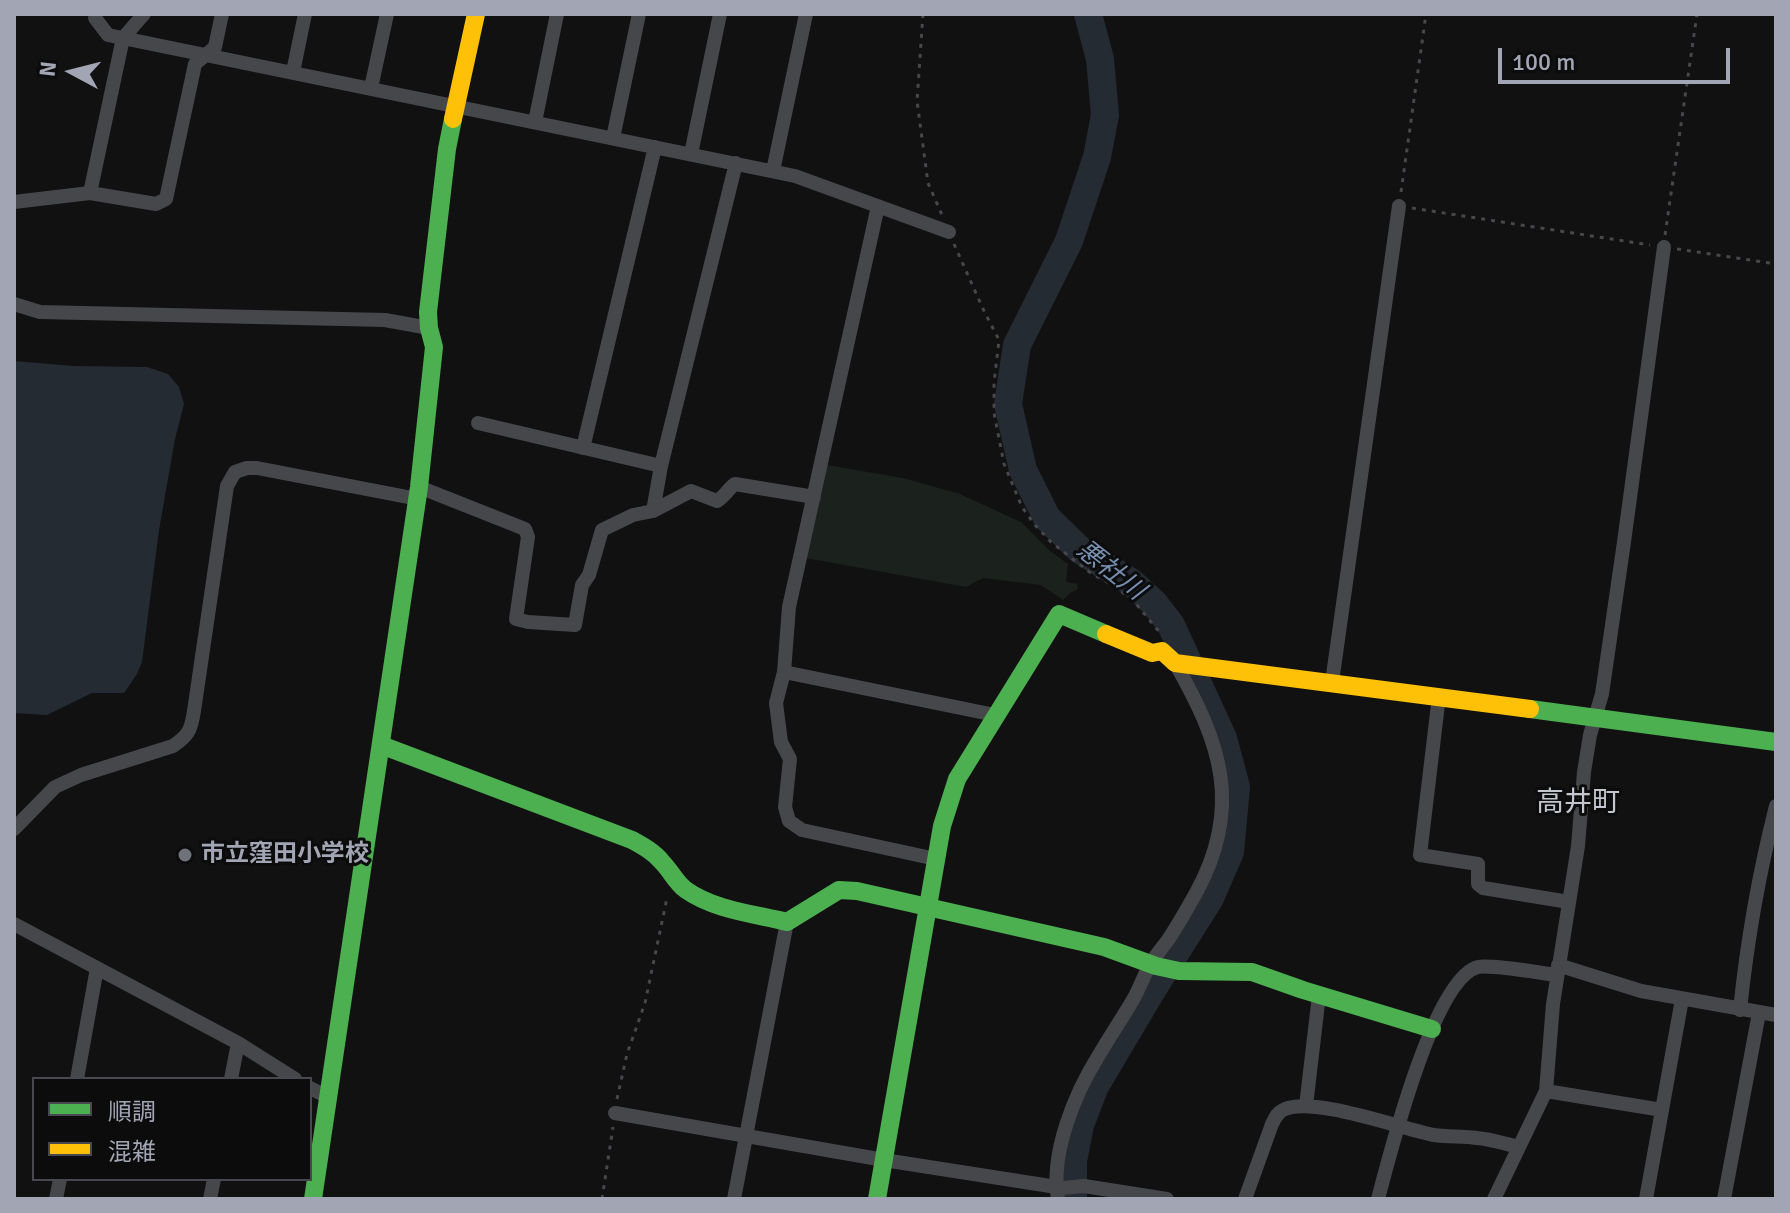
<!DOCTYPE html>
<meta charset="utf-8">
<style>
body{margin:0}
#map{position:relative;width:1790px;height:1213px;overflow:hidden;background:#111112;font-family:Signika,"Noto Sans JP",sans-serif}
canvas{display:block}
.frame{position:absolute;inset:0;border:16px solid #a2a5b4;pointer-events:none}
.legend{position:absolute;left:32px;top:1077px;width:280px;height:104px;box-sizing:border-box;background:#0c0c0d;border:2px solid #484950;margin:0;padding:10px 14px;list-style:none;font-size:24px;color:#a2a5b4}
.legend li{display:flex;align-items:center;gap:16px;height:40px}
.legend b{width:40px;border:2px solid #484950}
.north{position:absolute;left:32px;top:32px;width:80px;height:80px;-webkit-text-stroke:6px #0c0c0d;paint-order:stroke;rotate:277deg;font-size:22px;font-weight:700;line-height:32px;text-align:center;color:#a2a5b4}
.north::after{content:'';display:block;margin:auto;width:28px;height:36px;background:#a2a5b4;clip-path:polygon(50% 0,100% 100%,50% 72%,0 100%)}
.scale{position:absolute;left:1498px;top:48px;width:232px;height:36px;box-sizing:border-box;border:4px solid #a2a5b4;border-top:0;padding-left:10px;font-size:24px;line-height:28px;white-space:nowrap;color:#a2a5b4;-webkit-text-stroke:6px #0c0c0d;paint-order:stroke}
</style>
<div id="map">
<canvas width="1790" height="1213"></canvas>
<div class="frame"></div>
<ul class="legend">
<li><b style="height:10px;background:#4caf50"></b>順調</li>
<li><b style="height:10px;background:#ffc107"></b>混雑</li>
</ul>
<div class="north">N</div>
<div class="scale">100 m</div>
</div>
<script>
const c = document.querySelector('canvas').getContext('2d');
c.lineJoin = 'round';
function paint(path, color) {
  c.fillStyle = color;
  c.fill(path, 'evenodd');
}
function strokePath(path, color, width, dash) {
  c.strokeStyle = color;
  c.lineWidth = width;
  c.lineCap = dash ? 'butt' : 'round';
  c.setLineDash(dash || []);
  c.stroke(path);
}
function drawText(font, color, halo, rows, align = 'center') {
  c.font = font + ' Signika,"Noto Sans JP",sans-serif';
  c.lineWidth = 6;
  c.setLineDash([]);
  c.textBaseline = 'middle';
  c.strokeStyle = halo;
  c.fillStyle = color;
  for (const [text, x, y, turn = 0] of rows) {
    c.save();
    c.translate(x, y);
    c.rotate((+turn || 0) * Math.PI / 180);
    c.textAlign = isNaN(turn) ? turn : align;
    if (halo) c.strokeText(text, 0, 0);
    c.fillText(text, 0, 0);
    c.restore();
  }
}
paint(new Path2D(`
 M827,465L903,478L960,494L1021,522L1050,551L1068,564L1066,582L1077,584L1078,589L1070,593L1063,600L1041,585L983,578L966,587L806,558Z`), '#1b221d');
paint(new Path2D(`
 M14,361L74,366L147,367L168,374L179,387L184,404L175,439L159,530L142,662L137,674L124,693H92L47,715L14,713Z`), '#252b33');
strokePath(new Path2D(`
 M1073,1199V1161L1080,1125L1095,1086L1152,990L1210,898L1230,852L1236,787L1223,738L1171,625L1154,603L1131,582L1080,550L1047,518L1023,470L1008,404L1017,345L1069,241L1097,157L1105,115L1100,59L1088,14`), '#252b33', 28);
strokePath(new Path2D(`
 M923,14L917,101L928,183L942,215
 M1401,192L1426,14
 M1412,208L1650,245
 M1665,235L1697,14
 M954,244L984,311L999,340L994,383V413L1004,464L1022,507L1035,525L1051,542L1092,574L1115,586L1137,605L1161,634
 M1677,249L1776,264
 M617,1099L627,1054L645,1003L667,898
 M602,1199L613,1127`), '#47474c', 3, [4, 6]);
strokePath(new Path2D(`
 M96,14L95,18L108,35L795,176L949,232
 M293,72L305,14
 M371,88L387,14
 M535,122L557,14
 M613,138L639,14
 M691,154L720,14
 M773,171L806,14
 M90,193L123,38L144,14
 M14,202L90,193L156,204L166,199L195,64L215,47L222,14
 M878,206L789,607L784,672L776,703L781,742L790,759L785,807L789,821L802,830L936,859
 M14,304L40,312L385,320L429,328
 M478,423L661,466L736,163
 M583,448L655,147
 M419,487L525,529L528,537L516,619L528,622L575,625L582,585L589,575L602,530L633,515L653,511L691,491L717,501C725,496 728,489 735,484L814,497
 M653,511L661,466
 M784,672L995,715
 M1332,682L1399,206
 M1439,696L1420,855L1478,864V884L1483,888L1569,902
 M14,829L55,787L81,775L173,746C189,735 191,730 194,711L227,486L235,472L247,468H257L418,499
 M14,924L238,1043L295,1079
 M1558,965L1641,991L1776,1015
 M1740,1010C1747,942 1759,873 1776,806
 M77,1079L97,968
 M231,1079L238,1043
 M310,1088L328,1097
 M1546,1091L1662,1110
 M1306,1106L1319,995
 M615,1113L884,1160L1063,1188L1084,1186L1167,1199
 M56,1199L60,1179
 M210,1199L214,1179
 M734,1199L787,922
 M1058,1199C1050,1153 1075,1093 1099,1055C1110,1036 1123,1017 1134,998C1140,987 1144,975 1150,965C1155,956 1162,948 1168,940C1178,925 1187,909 1196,893C1243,807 1221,743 1175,663
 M1245,1199L1272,1124C1275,1118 1277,1113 1283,1110C1310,1095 1402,1129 1434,1135C1448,1137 1462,1136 1477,1138C1491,1139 1505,1144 1519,1147
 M1378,1199C1389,1157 1434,978 1478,967C1491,964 1540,973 1557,975
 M1494,1199L1546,1091L1553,1004L1578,846L1584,772L1590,735L1602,694L1624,542L1664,247
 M1646,1199L1682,999
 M1724,1199L1759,1013`), '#46474a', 14);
strokePath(new Path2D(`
 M1530,709L1776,742
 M381,745L632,840C643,846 654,852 662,862C671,871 676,883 686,890C714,910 755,914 787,922L839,890L857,891L1104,947L1156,966L1179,971L1252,972L1303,990L1432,1029
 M313,1199L419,487L434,347L429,328L428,312L447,149L453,119
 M877,1199L942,826L957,779L1059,614L1106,634`), '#4caf50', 18);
strokePath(new Path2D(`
 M453,119L476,14
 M1106,634L1152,653L1162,651L1175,663L1530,709`), '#ffc107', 18);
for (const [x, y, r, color] of [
 [185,855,8,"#6f717b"]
]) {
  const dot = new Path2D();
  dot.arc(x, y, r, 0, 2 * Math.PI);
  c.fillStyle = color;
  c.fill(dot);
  strokePath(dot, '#0c0c0d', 3);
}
drawText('bold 24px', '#a2a5b4', '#0c0c0d', [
 ["市立窪田小学校",201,855]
], 'left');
drawText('italic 26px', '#778fb0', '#0c0c0d', [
 ["悪社川",1110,571,38]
]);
drawText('28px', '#c3c5cf', '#0c0c0d', [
 ["高井町",1578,804]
]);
</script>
